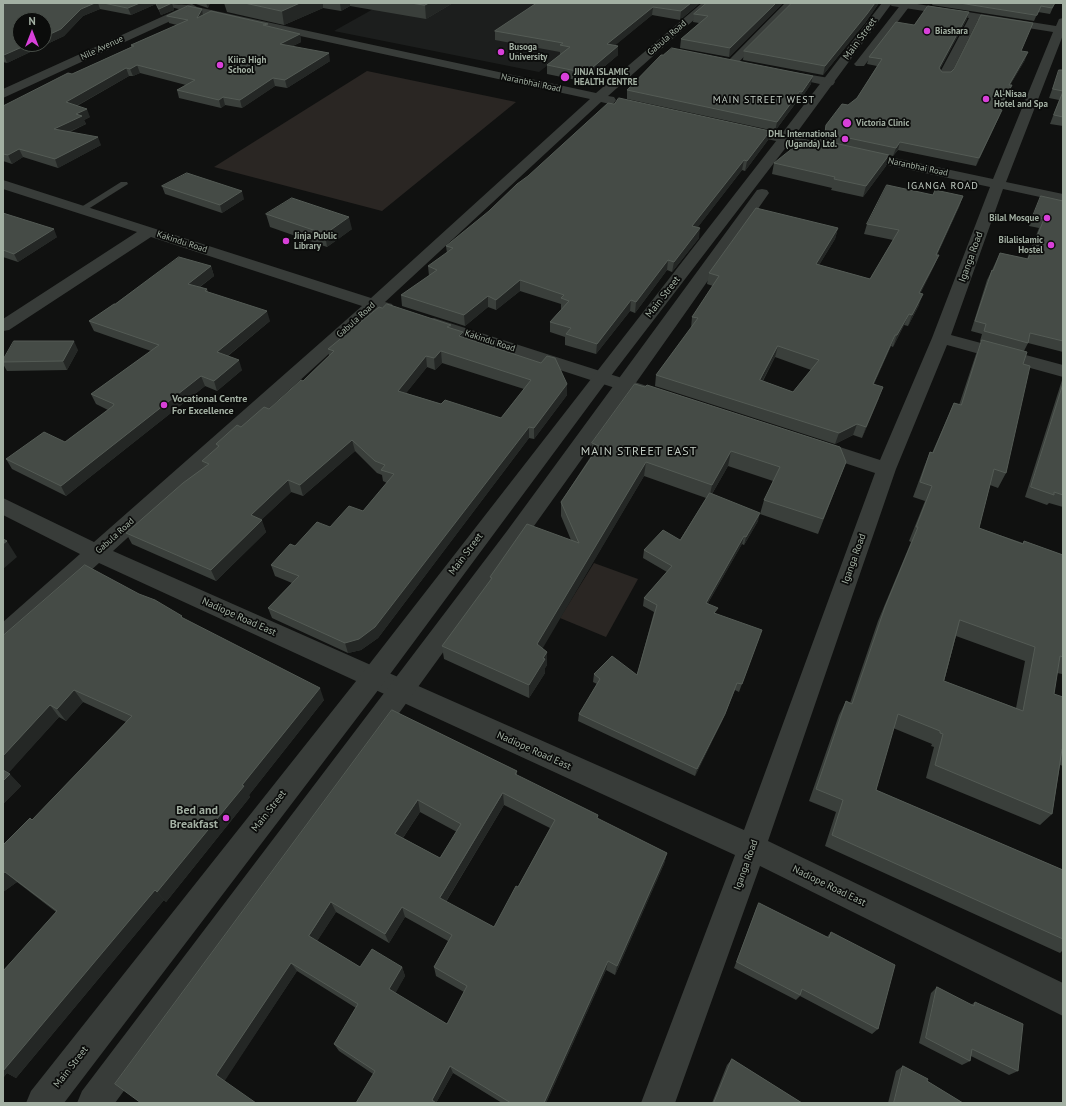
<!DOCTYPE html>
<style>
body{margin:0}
#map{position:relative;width:1066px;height:1106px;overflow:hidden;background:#101110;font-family:"PT Sans",sans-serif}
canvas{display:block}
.frame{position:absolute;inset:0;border:4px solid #a3b0a3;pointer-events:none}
.north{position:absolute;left:12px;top:12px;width:40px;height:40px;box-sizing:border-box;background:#0b0c0b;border:1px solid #484e48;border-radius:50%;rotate:0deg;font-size:11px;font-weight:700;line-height:16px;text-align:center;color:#a3b0a3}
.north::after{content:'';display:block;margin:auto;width:14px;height:18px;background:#d840d9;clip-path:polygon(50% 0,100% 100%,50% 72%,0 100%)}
</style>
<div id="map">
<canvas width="1066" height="1106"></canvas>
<div class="frame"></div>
<div class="north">N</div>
</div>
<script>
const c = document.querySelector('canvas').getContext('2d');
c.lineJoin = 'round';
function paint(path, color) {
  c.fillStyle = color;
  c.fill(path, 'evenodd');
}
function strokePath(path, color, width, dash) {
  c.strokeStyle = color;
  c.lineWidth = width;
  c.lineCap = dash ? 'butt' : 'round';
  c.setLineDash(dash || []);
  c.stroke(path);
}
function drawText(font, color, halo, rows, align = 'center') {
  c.font = font + ' "PT Sans",sans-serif';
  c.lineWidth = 3.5;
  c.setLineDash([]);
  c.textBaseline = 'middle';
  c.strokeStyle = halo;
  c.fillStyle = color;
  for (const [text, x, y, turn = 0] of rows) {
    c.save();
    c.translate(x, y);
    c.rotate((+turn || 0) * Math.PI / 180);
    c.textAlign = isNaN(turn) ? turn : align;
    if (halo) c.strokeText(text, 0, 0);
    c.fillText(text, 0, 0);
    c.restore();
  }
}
paint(new Path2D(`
 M384,3H628L539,72L334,31Z`), '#1c1e1d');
paint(new Path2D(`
 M367,71L516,102L382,211L214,167Z
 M594,563L638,579L606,637L560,618Z`), '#2a2623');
paint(new Path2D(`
 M121,182H127L128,184L85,211L82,212L78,209Z`), '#383c39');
paint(new Path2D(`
 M159,3C168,3 185,6 192,4L197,7L596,93L702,3H713L608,96L614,97L616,100L614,103L610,104L601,102L385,302L392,304L394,308L392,312L386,313L377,310L113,551L744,830L875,473L808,451L805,446L808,441L815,439L880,460L932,338L990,187L739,133L734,132L733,129L734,126L739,125L993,179L1053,32L978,20L950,76L948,78H940L938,76L969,18L892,6L887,3H911L1056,26L1059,19L1063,18V35L1006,182L1063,194V202L1003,189L951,335L1063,365V377L947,345L896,469L768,841L1063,983V1016L760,866L675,1103H641L735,855L99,563L11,643L3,646V622L80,554L3,515V498L94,542L362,306L151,237L9,330L3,331V319L137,232L3,189V180L371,298L590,99L190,12L3,98V89L179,9L160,5Z
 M785,3H796L735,66H727L725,64L727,62Z
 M782,70L829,78L833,79L835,82L833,85L829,86L778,75L776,73L778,71Z
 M434,318L669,393L671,397L669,401L662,403L655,401L428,327L425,323L428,319Z`), '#383c39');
paint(new Path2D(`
 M882,3H892L790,142L607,381L382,685L64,1103H26L31,1091L364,671L780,136Z
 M902,3H912L864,66H856L854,64L856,62Z
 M762,189L767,190L769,193C556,500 335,802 115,1103H77L82,1091L507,531L757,190Z`), '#383c39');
paint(new Path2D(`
 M3,3H172L174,10L161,15L156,4L131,15L100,9L83,16L64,36L7,63L3,62Z
 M193,3H210L208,8Z
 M224,3H453L426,19L350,6L341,11L323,8L284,25L227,12Z
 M537,3H700L680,20L652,15L615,45L618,55L586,82L547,74V65L560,55V52L495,40V31Z
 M783,3L729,57L680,48L681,39L699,23L693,22L694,14Z
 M792,3H879L865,23L823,75L743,60L744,51Z
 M933,3H1055L1050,14L1038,12L1034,21L932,5Z
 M203,15L268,27L300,34L301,42L293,46L330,61L287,88L275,86L242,108L225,105L221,108L179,98L177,90L186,85L140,73L133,76H129L77,106L90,117L84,120L86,124L70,132L101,145L58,168L23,157L12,164L3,161V106L131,47V45L177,25L169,23L167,16Z
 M967,19L940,69L942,72H951L1021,51L1025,60L1010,85H1012L1009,93L1000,109L999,117L976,166L898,150L893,156L889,155L886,166L863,197L831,190L832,188L772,174L774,163L823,141L826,125L857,98L877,66L867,64L869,57L914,25Z
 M1059,70H1063V126L1050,124L1059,100L1049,98Z
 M811,84L800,100H798L775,131L627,99V90Z
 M770,131L768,140L745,171L742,170L697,228L699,238L672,272L667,270L635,313L630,311L596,354L565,345V337L550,332V322L562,309H561V304L520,291L496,310L488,307L465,326L402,306L401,295L429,276L428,266L447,253L446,246Z
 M162,186L244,199L222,213L165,194Z
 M933,195L963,196L959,207L937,255H939L934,266L920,294L919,305L908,326L904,325L893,347L891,346L874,384L879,398L862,438L853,435L835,444L655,386L656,375L691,328L692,317L713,286L707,284L709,273L838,228L835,239L819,265L870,279L893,240L864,234L867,224ZM775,357L811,370L793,392L763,381Z
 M1041,196L1063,201V352L1028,343L1024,351L1023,364L1006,473L998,488L990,485L979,528L1023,543L1024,541L1063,555V673L1062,674L1057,673L1054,694L1063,697V766L1060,765L1052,814L1040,825L926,778L934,747L931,746L932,744L893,728L876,790L1063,870V952L1062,951L1060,953L825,846L836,812L809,801L839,715L846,701L850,703L878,621L911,542L909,541L925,501L913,497L924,467L930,452L932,453L954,403L959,405L976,354L981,342L980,341L982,334L971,331L987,280L992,270L1000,253L1027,259L1039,228L1029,226ZM956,636L1025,661L1016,708L944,681Z
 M3,213L57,237L18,262L3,257Z
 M266,214L352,229L327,247L270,227Z
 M211,266L214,276L200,287L207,289L208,292L270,321L228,356L242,370L217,391L205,386L66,496L12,469L6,459L65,442L108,410L96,404L91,394L151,351L94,331L89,321L115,304Z
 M451,325V328L463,332V338L567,395L534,439L529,438L378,638L361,650L348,653L272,618L268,608L292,583L275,576L271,565L295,546L330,527L363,511L387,483L383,481L382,475L377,473L355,451L303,496L291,492L261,520L266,532L216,581L132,544L126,533L204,467L202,461L217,448L216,444L269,409L303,381L329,356L328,349ZM442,363L524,389L501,418L441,404L406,393L427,367L435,370Z
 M78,350L67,370L7,371L3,364V360Z
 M1063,377V507L1049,503L1047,505L1025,497Z
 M635,384L846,462L818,534L760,514L764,500L773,481L728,466L712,494L758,521L744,545L742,544L708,603L716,614L759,638L739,692L735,690L722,721L695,776L578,721L579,714L597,684L593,682L594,674L637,675L654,612L643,606L644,598L667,572L643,558L644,550L680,540L706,498L644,476L542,648L547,652V665L545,668V673L529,698L444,659L442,646L490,580V577L571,540L561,516V502L591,456L592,443Z
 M184,619L324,700L249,795L250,797L166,902L164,900L16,1078L7,1073L3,1078V971L56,912L17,882L3,892V845L32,820L126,722L83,702L66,721L59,717L8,773L21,786L3,804V636Z
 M392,710L517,771V776L598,819L667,853L664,864L615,975L606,970L546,1103H502L453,1073L436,1103L373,1074L339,1051L334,1044L356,1008L297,971L224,1081L141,1103ZM504,805L550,828L518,887L494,927L446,902ZM420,812L457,832L440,858L403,838ZM336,912L389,943L405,917L448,941L434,967L436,976L464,992L447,1024L395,993L405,976L402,967H360L317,941Z
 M759,903L827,937L831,932L878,1029L872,1034L800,996L796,1000L734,968L756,909Z
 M937,987L971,1005L975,1002L1018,1071L1009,1075L971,1056L970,1061L962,1065L919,1043L931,993Z
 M732,1059L802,1103H712L727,1065Z
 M903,1066L927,1081L963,1103H888L896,1071Z`), '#3a3f3b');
paint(new Path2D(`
 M95,3H98L100,9L83,16L64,36L7,63L4,55L29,44H44V37L81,9Z
 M140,3H155L156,4L131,15L128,8Z
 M172,3L174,10L161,15L159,9Z
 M206,3H210L208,8Z
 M300,3H323V8L284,25L282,11Z
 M340,3H350V6L341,11Z
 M429,3H453L426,19L425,5Z
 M691,3H700L680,20L681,11Z
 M776,3H783L729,57L730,48Z
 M875,3H879L865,23L823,75L825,66Z
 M653,7L652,15L606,53L607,44Z
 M202,9L203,17L197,18Z
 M969,12L967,19L937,75L939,68Z
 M300,34L301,42L282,51L280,44Z
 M618,46V55L586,82V73Z
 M1028,52L1025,60L1006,92L1009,85Z
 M329,53L330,61L287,88L285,80Z
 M137,65L140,73L133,76L130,69Z
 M126,68L129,76L69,110L66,102Z
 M813,76L811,84L800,100L802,92Z
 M273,78L275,86L242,108L240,100Z
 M1012,85L1009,93L996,117L999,109Z
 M800,91L798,100L775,131L777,122Z
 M223,97L225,105L221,108L219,100Z
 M87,109L90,117L84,120L86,124L57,137L54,129L76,114Z
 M1002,110L999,117L976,166L979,158Z
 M770,131L768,140L745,171L747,161Z
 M98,137L101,145L58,168L55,159Z
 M900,142L898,150L893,156L896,148Z
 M19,149L23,157L12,164L8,155Z
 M889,155L886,166L863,197L866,186Z
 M744,160L742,170L691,236L692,226Z
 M242,191L244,199L222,213L220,205Z
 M963,196L959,207L932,266L936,255Z
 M349,217L352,229L327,247L325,234Z
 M700,228L699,238L672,272L674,262Z
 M838,228L835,239L813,275L816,264Z
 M54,229L57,237L18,262L14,254Z
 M939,255L934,266L915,304L919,293Z
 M668,260L667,270L635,313L636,302Z
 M211,266L214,276L191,293L188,284Z
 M520,280V291L496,310V300Z
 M923,294L919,305L908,326L912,315Z
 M488,296V307L465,326L464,315Z
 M631,300L630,311L596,354L597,344Z
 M267,311L270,321L220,362L217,352Z
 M909,314L904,325L893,347L897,335Z
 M463,332V343L459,336Z
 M895,335L891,346L869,395L873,384Z
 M74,341L78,350L67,370L63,361Z
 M778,346L775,357L757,391L760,380Z
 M441,351L442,363L435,370L434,358Z
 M426,356L427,367L399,402L398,391Z
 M239,360L242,370L217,391L214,381Z
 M201,376L205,386L66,496L61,486Z
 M567,384V395L534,439V428Z
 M883,387L879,398L862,438L866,427Z
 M857,424L853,435L835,444L839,433Z
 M529,427V438L378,638L361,650L348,653L345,643Z
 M352,440L355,451L303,496L300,485Z
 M731,451L728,466L709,499L712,485Z
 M646,462L644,476L537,658V644Z
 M288,480L291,492L255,526L251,515Z
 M760,513L758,521L744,545L746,537Z
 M262,520L266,532L216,581L211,570Z
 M744,536L742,544L704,610L706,603Z
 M7,541L17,557L3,569V544Z
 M547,652V665L545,668V673L529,698V685Z
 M737,683L722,721L695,776L697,769Z
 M320,688L324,700L249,795L250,797L166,902L157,892Z
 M74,690L83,702L66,721L57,709Z
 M50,705L59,717L5,777L3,775V756Z
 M10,774L21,786L3,804V781Z
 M503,793L504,805L442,908L440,898Z
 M418,800L420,812L398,845L395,834Z
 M667,853L664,864L615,975L617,966Z
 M5,872L17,882L3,892V873Z
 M155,890L164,900L16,1078L7,1073L3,1078V1069Z
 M331,902L336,912L314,946L309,936Z
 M402,907L405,917L389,943L385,934Z
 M608,961L606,970L546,1103H544Z
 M291,963L297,971L224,1082L216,1075Z
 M402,967L405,976L393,998L389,989Z
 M450,1066L453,1073L436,1103L432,1100Z`), '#242725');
const building = new Path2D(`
 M3,3H95L81,9L61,29L44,37V20H20V44H29L4,55H3Z
 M104,3H140L128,8Z
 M156,3H172L159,9Z
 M245,3H300L282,11Z
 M411,3H429L425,5Z
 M537,3H691L681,11L653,7L607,44L618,46L586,73L547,65L570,47L560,45L563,43L495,31Z
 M707,3H776L730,48L681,39L708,16L694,14Z
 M792,3H875L867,14L825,66L744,51Z
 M960,3H1055L1052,8L1041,6L1037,15Z
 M188,6L202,9L197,18L211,11L268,24L263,25L300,34L280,44L329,53L285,80L273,78L240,100L223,97L219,100L177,90L195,80L137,65L130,69L126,68L66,102L87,109L76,114L82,116L54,129L98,137L55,159L19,149L8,155L3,154V106L68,73L72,74L134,46L131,45L188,20L167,16Z
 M928,6L969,12L939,68L942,72H951L954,69L981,15L1033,23L1021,51L1028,52L1009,85H1012L999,109L1002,110L979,158L900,142L896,148L825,133L826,125L842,104L848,105L857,98L882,59L869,57L896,22L914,25Z
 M672,48L813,76L802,92L800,91L777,122L627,90L661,55H663Z
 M1059,70H1063V91L1053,89Z
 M1063,92V117L1054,115Z
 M619,98L770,131L747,161L744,160L692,226L700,228L674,262L668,260L636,302L631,300L597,344L566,334L571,328L550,322L569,301L561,298L564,295L520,280L496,300L488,296L464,315L401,295L437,270L428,266L453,248L446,246L489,211L517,184L528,176L608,103L614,104Z
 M816,139L889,155L866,186L834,179L835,177L774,163L799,143Z
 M187,173L242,191L220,205L162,186Z
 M887,185L933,195L935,190L963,196L936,255H939L919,293L923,294L912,315L909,314L897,335H895L873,384L883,387L866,427L857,424L839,433L656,375L698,318L692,317L719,276L709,273L756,208L838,228L816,264L870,279L899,230L867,224ZM778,346L819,360L793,392L760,380Z
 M1041,196L1063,201V341L1030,333L1028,343L984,331L986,324L975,321L992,270L993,271L1000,253L1028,259L1044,219L1033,216Z
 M292,198L349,217L325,234L266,214Z
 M3,213L6,214L54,229L14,254L3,250Z
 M179,257L211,266L188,284L207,289L205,291L267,311L217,352L239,360L214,381L201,376L61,486L6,459L44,432L65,442L113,406L114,404L91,394L159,345L89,321L114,304H115Z
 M387,304L451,325L447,327L463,332L459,336L541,363L547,356L555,358L567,384L534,428L529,427L375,627L359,639L345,643L268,608L299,576L271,565L290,544L295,546L317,522L330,527L349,506L363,511L394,474L381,470L385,465L375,461L352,440L300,485L288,480L251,515L262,520L211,570L126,533L183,483L209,464L202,461L219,446L216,444L237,425L241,427L264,407L269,409L301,380L303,381L334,351L328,349L379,307L382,308ZM441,351L531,380L501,418L445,400L441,404L398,391L426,356L434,358Z
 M982,340L1027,352L1023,364L1030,366L1006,473L994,469L979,528L1023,544L1024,541L1063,555V657L1060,656L1054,694L1063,697V749H1062L1052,814L935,765L943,734L940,733V731L898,714L876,790L1063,870V939L832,835L843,800L816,789L846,701L852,704L885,607L918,527H916L932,486L920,482L930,452L933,453L954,403L961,405ZM960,620L1035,647L1023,711L944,681Z
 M14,341H74L63,361L3,362V360Z
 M635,384L645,387L647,385L840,447L846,462L823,519L764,500L780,467L731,451L712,485L646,462L537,644L547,652L543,658L545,659L529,685L442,646L492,578L490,577L527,524L579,543L561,502L599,446L592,443Z
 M1063,384V495L1054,492V495L1031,487Z
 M710,493L760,513L746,537L744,536L706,603L718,608L714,613L762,630L742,684L737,683L725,714L697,769L579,714L600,679L594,674L612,656L637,675L657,605L644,598L672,566L644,550L663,530L680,540Z
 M3,539L7,541L3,544Z
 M85,565L139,594L155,600L182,616L181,617L320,688L242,785L244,786L157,892L155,890L3,1071V971L57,911L5,872L3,873V845L30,818L32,820L132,716L74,690L57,709L50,705L3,756V636Z
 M392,710L517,771L515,774L598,815L597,818L667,853L617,966L608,961L544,1103H511L450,1066L432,1100L436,1103H356L375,1071L334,1044L358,1004L291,963L216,1075L256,1103H141L115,1084ZM503,793L555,820L518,887L516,886L494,927L440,898ZM418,800L461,824L440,858L395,834ZM331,902L385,934L402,907L452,935L434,967L467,986L447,1024L389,989L402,967L372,949L360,967L309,936Z
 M3,770L10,774L3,781Z
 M759,903L829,938L831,932L895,965L878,1029L802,989L800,995L737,962Z
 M937,987L974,1006L975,1002L1023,1024L1018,1071L972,1049L970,1061L926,1038Z
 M732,1059L802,1103H714Z
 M903,1066L928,1079L927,1081L963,1103H894Z`);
paint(building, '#454b46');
strokePath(building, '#545b55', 1);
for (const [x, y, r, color] of [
 [927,31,4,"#d840d9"],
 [501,52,4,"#d840d9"],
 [220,65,4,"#d840d9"],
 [565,77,5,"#d840d9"],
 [986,99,4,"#d840d9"],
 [847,123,5,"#d840d9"],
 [845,139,4,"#d840d9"],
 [1047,218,4,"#d840d9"],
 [286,241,4,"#d840d9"],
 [1051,245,4,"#d840d9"],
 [164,405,4,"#d840d9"],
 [226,818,4,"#d840d9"]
]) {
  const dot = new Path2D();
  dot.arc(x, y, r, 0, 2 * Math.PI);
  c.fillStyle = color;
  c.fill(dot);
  strokePath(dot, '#0b0c0b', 1.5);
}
drawText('bold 9px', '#a3b0a3', '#0b0c0b', [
 ["Biashara",935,31],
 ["Busoga",509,47],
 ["University",509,57],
 ["Kiira High",228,60],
 ["School",228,70],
 ["JINJA ISLAMIC",574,72],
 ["HEALTH CENTRE",574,82],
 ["Al-Nisaa",994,94],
 ["Hotel and Spa",994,104],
 ["Victoria Clinic",856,123],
 ["DHL International",837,134,"right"],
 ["(Uganda) Ltd.",837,144,"right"],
 ["Bilal Mosque",1039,218,"right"],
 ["Jinja Public",294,236],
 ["Library",294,246],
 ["Bilalislamic",1043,240,"right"],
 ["Hostel",1043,250,"right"]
], 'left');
drawText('9px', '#a3b0a3', '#0b0c0b', [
 ["Gabula Road",667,38,-41],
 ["Nile Avenue",102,48,-25],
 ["Naranbhai Road",531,83,12],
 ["Naranbhai Road",918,167,12],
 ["Kakindu Road",182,242,18],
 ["Gabula Road",356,320,-42],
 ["Kakindu Road",490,341,18],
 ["Gabula Road",115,536,-42]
]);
drawText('10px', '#a3b0a3', '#0b0c0b', [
 ["Main Street",860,39,-54],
 ["Iganga Road",971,257,-70],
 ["Main Street",663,297,-52],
 ["Main Street",466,554,-53],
 ["Iganga Road",854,559,-70],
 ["Nadiope Road East",239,617,24],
 ["Nadiope Road East",534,751,24],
 ["Main Street",269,811,-52],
 ["Iganga Road",746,865,-70],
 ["Nadiope Road East",829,886,26],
 ["Main Street",71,1067,-52]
]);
c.letterSpacing = '1px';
drawText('10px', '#c3cdc4', '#0b0c0b', [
 ["MAIN STREET WEST",764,100],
 ["IGANGA ROAD",943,186]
]);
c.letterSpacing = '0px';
drawText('bold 10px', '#a3b0a3', '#0b0c0b', [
 ["Vocational Centre",172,399],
 ["For Excellence",172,411]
], 'left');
c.letterSpacing = '1px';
drawText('12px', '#c3cdc4', '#0b0c0b', [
 ["MAIN STREET EAST",639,452]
]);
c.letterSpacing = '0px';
drawText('bold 12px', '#a3b0a3', '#0b0c0b', [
 ["Bed and",218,811],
 ["Breakfast",218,825]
], 'right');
</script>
